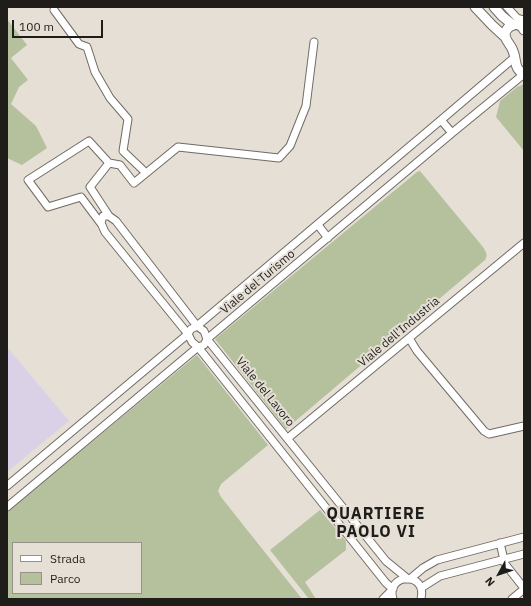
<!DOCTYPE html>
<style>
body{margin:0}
#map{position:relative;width:531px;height:606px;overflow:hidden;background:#e5dfd6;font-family:"IBM Plex Sans",sans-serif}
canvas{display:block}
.frame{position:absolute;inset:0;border:8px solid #1f1d1a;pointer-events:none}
.legend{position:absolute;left:12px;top:542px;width:130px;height:52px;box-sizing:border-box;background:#e5dfd6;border:1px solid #96918b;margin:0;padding:5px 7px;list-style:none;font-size:12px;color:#1f1d1a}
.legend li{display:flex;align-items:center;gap:8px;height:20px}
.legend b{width:20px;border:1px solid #96918b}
.north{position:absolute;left:479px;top:554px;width:40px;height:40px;-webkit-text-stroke:3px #e5dfd6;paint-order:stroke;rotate:230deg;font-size:11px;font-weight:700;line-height:16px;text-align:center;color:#1f1d1a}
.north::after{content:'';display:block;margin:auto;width:14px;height:18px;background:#1f1d1a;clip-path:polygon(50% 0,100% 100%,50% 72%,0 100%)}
.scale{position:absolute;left:12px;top:20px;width:91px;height:18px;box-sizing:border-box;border:2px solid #1f1d1a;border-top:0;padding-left:5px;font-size:12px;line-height:14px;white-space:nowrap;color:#1f1d1a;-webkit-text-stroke:3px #e5dfd6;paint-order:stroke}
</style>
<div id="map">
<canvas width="531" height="606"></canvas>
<div class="frame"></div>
<ul class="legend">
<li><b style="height:5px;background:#fff"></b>Strada</li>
<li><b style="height:11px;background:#b5c19d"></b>Parco</li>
</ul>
<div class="north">N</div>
<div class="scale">100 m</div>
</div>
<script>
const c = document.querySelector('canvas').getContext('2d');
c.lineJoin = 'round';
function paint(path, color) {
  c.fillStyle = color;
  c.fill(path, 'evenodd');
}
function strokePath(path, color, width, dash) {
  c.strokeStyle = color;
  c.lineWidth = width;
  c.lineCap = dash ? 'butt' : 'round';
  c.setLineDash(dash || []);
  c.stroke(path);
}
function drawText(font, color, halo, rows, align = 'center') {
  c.font = font + ' "IBM Plex Sans",sans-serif';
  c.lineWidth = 4;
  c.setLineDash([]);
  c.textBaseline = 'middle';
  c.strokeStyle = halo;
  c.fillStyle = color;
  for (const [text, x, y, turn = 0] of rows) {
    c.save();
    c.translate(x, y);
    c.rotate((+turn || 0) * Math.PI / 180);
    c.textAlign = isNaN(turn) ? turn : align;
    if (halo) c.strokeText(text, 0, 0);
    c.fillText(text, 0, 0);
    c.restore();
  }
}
paint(new Path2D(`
 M7,347L69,421L7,472Z`), '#dbd1e6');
paint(new Path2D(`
 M7,19L27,45L11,58L28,80L19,87L11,104L36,126L47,148L22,165L7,158Z
 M524,84V151L496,117L500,101L517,87Z
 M420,171L483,247C486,252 488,255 485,260L286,429L215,339L417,172Z
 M197,355L268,445L221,484L218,491L221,497L302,599H7V512ZM13,543H141V593H13Z
 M320,510L346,541V550L305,582L316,599H309L270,550Z`), '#b5c19d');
const minor = new Path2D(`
 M507,7L517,18L524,20
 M54,10L79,44L87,47L95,72L110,98L128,119L123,151L146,173
 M441,120L452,133
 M109,163L120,165L134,183L178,147L279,158L290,146L306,106L314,42
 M102,225L81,197L48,207L28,180L89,141L109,163L90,187L109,216
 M318,225L328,238
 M409,338L417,351L484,431L489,434L524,426
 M288,438L524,243
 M7,486L188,334L191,329L197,326L441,120L515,57
 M7,507L198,347L204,345L207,339L452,133L524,74
 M500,543L505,564L524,588
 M410,579L423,568L437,560L524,537
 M421,588L440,576L524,554
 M393,589L386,583L198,347L192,342L188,334L105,232L101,223L103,216H109L116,221L197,326L204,331L207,339L386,561L408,579
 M383,599L392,590
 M393,599C385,573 428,571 421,599
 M512,599L524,589`);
const tertiary = new Path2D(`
 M475,7L492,25L505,37
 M494,7L502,16L513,25
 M524,30L522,27L517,24C512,25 508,26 506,31C502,38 511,44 513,51C517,60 513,68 524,74`);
strokePath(minor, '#716b64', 9);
strokePath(tertiary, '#716b64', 11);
strokePath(minor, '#fff', 7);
strokePath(tertiary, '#fff', 9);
drawText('12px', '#1f1d1a', '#e5dfd6', [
 ["Viale del Turismo",258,282,-40],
 ["Viale dell'Industria",399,332,-40],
 ["Viale del Lavoro",265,392,51]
]);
c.letterSpacing = '1px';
drawText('bold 16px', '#1f1d1a', '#e5dfd6', [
 ["QUARTIERE",376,514],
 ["PAOLO VI",376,532]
]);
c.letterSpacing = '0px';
</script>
